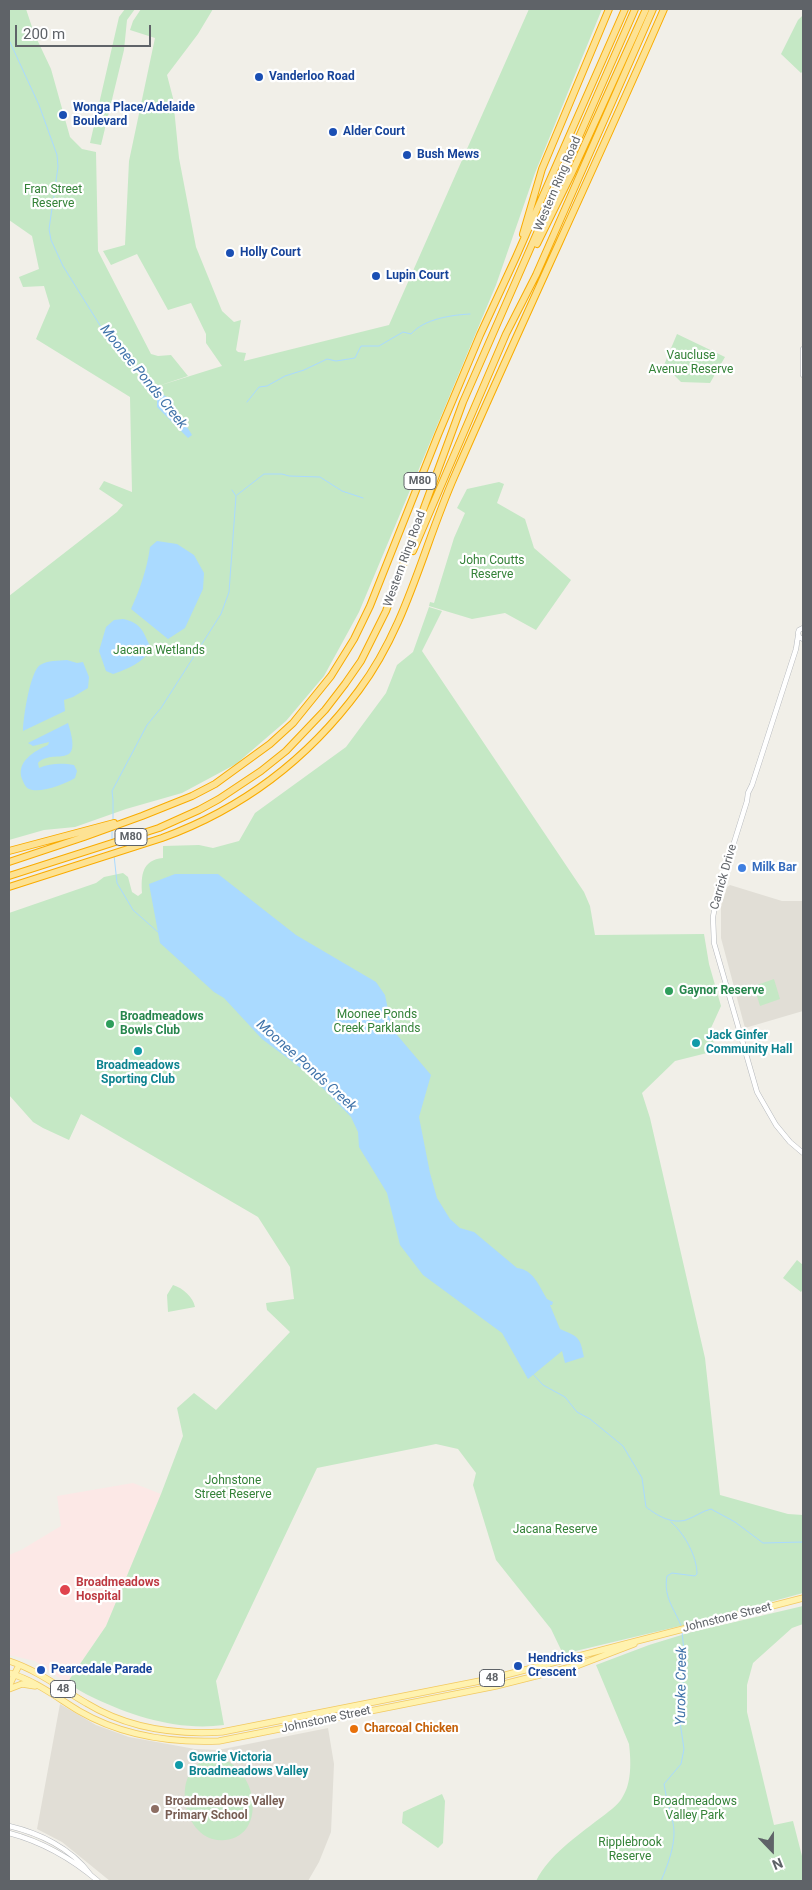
<!DOCTYPE html>
<style>
body{margin:0}
#map{position:relative;width:812px;height:1890px;overflow:hidden;background:#f1efe8;font-family:Roboto,sans-serif}
canvas{display:block}
.frame{position:absolute;inset:0;border:10px solid #5f6368;pointer-events:none}
.north{position:absolute;left:747px;top:1825px;width:50px;height:50px;-webkit-text-stroke:4px #fff;paint-order:stroke;rotate:158deg;font-size:14px;font-weight:700;line-height:20px;text-align:center;color:#5f6368}
.north::after{content:'';display:block;margin:auto;width:18px;height:22px;background:#5f6368;clip-path:polygon(50% 0,100% 100%,50% 72%,0 100%)}
.scale{position:absolute;left:15px;top:25px;width:136px;height:22px;box-sizing:border-box;border:2px solid #5f6368;border-top:0;padding-left:6px;font-size:15px;line-height:18px;white-space:nowrap;color:#5f6368;-webkit-text-stroke:4px #fff;paint-order:stroke}
</style>
<div id="map">
<canvas width="812" height="1890"></canvas>
<div class="frame"></div>
<div class="north">N</div>
<div class="scale">200 m</div>
</div>
<script>
const c = document.querySelector('canvas').getContext('2d');
c.lineJoin = 'round';
function paint(path, color) {
  c.fillStyle = color;
  c.fill(path, 'evenodd');
}
function strokePath(path, color, width, dash) {
  c.strokeStyle = color;
  c.lineWidth = width;
  c.lineCap = dash ? 'butt' : 'round';
  c.setLineDash(dash || []);
  c.stroke(path);
}
function drawText(font, color, halo, rows, align = 'center') {
  c.font = font + ' Roboto,sans-serif';
  c.lineWidth = 4.5;
  c.setLineDash([]);
  c.textBaseline = 'middle';
  c.strokeStyle = halo;
  c.fillStyle = color;
  for (const [text, x, y, turn = 0] of rows) {
    c.save();
    c.translate(x, y);
    c.rotate((+turn || 0) * Math.PI / 180);
    c.textAlign = isNaN(turn) ? turn : align;
    if (halo) c.strokeText(text, 0, 0);
    c.fillText(text, 0, 0);
    c.restore();
  }
}
paint(new Path2D(`
 M730,885L782,901H802L803,1011L745,1028L721,938V907L727,887Z
 M60,1704L96,1725L129,1737L195,1749L218,1750L328,1728L334,1764L331,1832L319,1862L308,1881H110L62,1842L37,1829Z`), '#e1ded6');
paint(new Path2D(`
 M133,1483L161,1494L106,1626L67,1683L35,1661L9,1655L11,1650L9,1645V1555L21,1550L61,1526L57,1496Z`), '#fce8e6');
paint(new Path2D(`
 M9,9H26L34,33L51,69L70,137L82,149L96,152L98,251L151,354L158,356L171,355L188,376L155,387L222,366L206,343V334L191,303L168,310L137,254L111,265L103,251L125,245L129,161L155,38L130,30L133,21L141,9H213L198,34L167,75L173,98L179,158L196,247L222,311L234,322L241,320L236,350L238,352L246,353L244,361L389,325L529,9H602L535,173L496,285L359,612L324,676L286,721L236,764L182,793L126,809L75,827L44,830L9,840V596L117,512L123,505L99,489L104,481L132,492L130,397L36,339L50,306L44,286L23,287L19,277L39,269L32,236L9,220Z
 M125,9H135L127,20L124,50L101,145L90,143L119,17Z
 M803,15V71L801,73L781,54L798,20Z
 M677,334L725,357L710,383L681,382L664,365Z
 M499,482L504,484L497,503L525,519L534,548L571,580L536,630L505,613L472,619L429,606L430,602L434,603L454,538L465,513L457,508L467,489Z
 M429,607L442,611L422,651L584,892L590,906L595,935L704,934L709,964L721,1006L711,1028L715,1051L675,1061L642,1093L650,1118L705,1358L720,1495L788,1514L803,1515V1593L693,1623L563,1654L551,1629L496,1560L473,1485L476,1473L458,1449L436,1444L317,1468L216,1681L224,1725C179,1731 134,1717 94,1698C85,1694 76,1688 67,1683L106,1626L161,1494L183,1436L177,1408L194,1393L216,1410L290,1332L267,1310L266,1303L294,1299L290,1267L258,1217L81,1114L69,1140L43,1128L33,1122L9,1095V913L96,883L104,877L123,873L128,877L132,892L138,896L142,893C141,875 142,860 163,858V846L199,845L213,848L239,841L255,813L346,747L386,693L397,665L413,652Z
 M774,979L780,999L760,1006L754,986Z
 M797,1260L803,1265V1289L801,1292L783,1278Z
 M173,1285C183,1288 193,1297 195,1307L168,1312L167,1295Z
 M803,1606V1624L792,1628L753,1663L747,1685V1712L774,1825L793,1821L803,1860V1881H536C550,1854 576,1837 599,1819C607,1813 618,1805 622,1798C632,1783 631,1761 629,1744L596,1665L649,1645L688,1633Z
 M216,1758C257,1763 269,1836 225,1840C180,1845 167,1760 216,1758Z
 M442,1794L445,1801L443,1843L438,1848L402,1823L403,1812Z`), '#c5e8c5');
paint(new Path2D(`
 M154,384L162,394L170,399L192,435L188,438L157,407V399L148,388Z
 M157,541L177,544L194,555L204,573L203,589L185,628L168,639L131,609C140,589 147,569 150,547Z
 M123,619C142,623 143,632 151,648C146,661 126,670 113,674L106,671L99,651L106,627L114,620Z
 M67,660L77,663L83,662L89,677L88,688L73,697L64,700L65,711L23,731C23,718 30,672 40,665C48,660 58,661 67,660Z
 M68,723C84,773 53,747 38,763L39,768C50,763 63,763 74,765L77,771L75,778C65,784 40,794 29,789C25,787 24,783 22,779C16,762 34,751 48,745L49,742L33,746L28,743Z
 M175,874H218L296,935L376,982L385,995L392,1029L431,1075L419,1117L430,1173L437,1198L450,1219L460,1228L474,1232L517,1268C534,1270 539,1286 547,1299L553,1302L552,1305H550L560,1329C579,1337 580,1337 584,1357L565,1363L562,1351L528,1379L502,1333L423,1275L400,1245L387,1193L359,1147L358,1132L351,1117L310,1075L262,1039L224,998L214,992L160,943L149,884Z`), '#aadaff');
strokePath(new Path2D(`
 M9,40L39,105L57,155L58,167L49,229L51,240L63,266L106,335L152,386
 M247,402L259,387L267,386L285,376L304,370L327,359L336,361L355,358L361,346H379L403,332L411,334C424,319 451,315 470,314
 M237,495L264,474H282L289,476L320,477L342,491L363,498
 M113,821V800L112,791L147,725L161,708L221,614L229,592L236,496L232,490
 M112,830V841
 M114,855L117,883L133,910L159,933
 M533,1374L543,1385L565,1397L577,1412L590,1419L623,1446L642,1478L646,1507C658,1516 671,1524 686,1520C695,1517 702,1511 711,1509L735,1522L763,1543L803,1542
 M671,1522C684,1533 697,1556 697,1574L695,1576L672,1573L667,1576C663,1598 675,1609 682,1628
 M661,1881C668,1864 677,1842 673,1823C670,1810 666,1798 664,1784L681,1764L684,1749L680,1722L685,1660L682,1632`), '#aadaff', 1);
const minor = new Path2D(`
 M803,349V375
 M803,628L799,630L798,633L799,637L803,639
 M798,636L796,649L752,785L748,793L747,801L716,900L713,917L714,943L757,1092L776,1125L790,1142L803,1153
 M9,1826C39,1833 71,1848 90,1874
 M9,1833C43,1842 71,1858 98,1881`);
const major = new Path2D(`
 M9,1661C37,1670 60,1688 86,1703C127,1728 175,1735 222,1732L490,1679L803,1598
 M9,1673C36,1681 56,1697 79,1711C122,1736 170,1743 219,1741L496,1686L579,1665L634,1644
 M9,1686L19,1665
 M9,1689L22,1684L35,1686`);
const highway = new Path2D(`
 M523,234L542,169L609,9
 M537,244L571,175L646,9
 M413,551L506,334L536,275L653,9
 M9,851L114,823
 M9,862L84,837L142,816L192,796L215,784L270,744L293,723L331,676L354,639L370,606L438,435L480,335L516,257L625,9
 M9,876L159,828L199,810L219,799L261,771L286,751L325,710L345,684L361,661L386,611L463,402L635,9
 M9,887L162,838C242,809 308,759 359,690C407,626 423,547 455,475C523,319 596,165 664,9`);
strokePath(minor, '#b5b8bc', 5.5);
strokePath(major, '#f2c960', 7);
strokePath(highway, '#f9ab00', 8);
strokePath(minor, '#fff', 4.5);
strokePath(major, '#fff2af', 5.5);
strokePath(highway, '#fde293', 6);
for (const [x, y, r, color] of [
 [259,77,5,"#1a4fb4"],
 [63,115,5,"#1a4fb4"],
 [333,132,5,"#1a4fb4"],
 [407,155,5,"#1a4fb4"],
 [230,253,5,"#1a4fb4"],
 [376,276,5,"#1a4fb4"],
 [742,868,5,"#3f7fe0"],
 [669,991,5,"#2e9e5b"],
 [110,1024,5,"#2e9e5b"],
 [696,1043,5,"#0f9aa8"],
 [138,1051,5,"#0f9aa8"],
 [65,1590,6,"#e0444e"],
 [518,1666,5,"#1a4fb4"],
 [41,1670,5,"#1a4fb4"],
 [354,1729,5,"#e8710a"],
 [179,1765,5,"#0f9aa8"],
 [155,1809,5,"#8d6e63"]
]) {
  const dot = new Path2D();
  dot.arc(x, y, r, 0, 2 * Math.PI);
  c.fillStyle = color;
  c.fill(dot);
  strokePath(dot, '#fff', 2);
}
for (const [x, y, w] of [
 [420,481,32],
 [131,837,32],
 [492,1678,25],
 [63,1689,25]
]) {
  const box = new Path2D();
  box.roundRect(x - w / 2, y - 8.5, w, 17, 4);
  c.fillStyle = '#fff';
  c.fill(box);
  strokePath(box, '#5f6368', 1);
}
drawText('bold 11px', '#5f6368', null, [
 ["M80",420,481],
 ["M80",131,837],
 ["48",492,1678],
 ["48",63,1689]
]);
drawText('bold 12px', '#164399', '#fff', [
 ["Vanderloo Road",269,77],
 ["Wonga Place/Adelaide",73,108],
 ["Boulevard",73,122],
 ["Alder Court",343,132],
 ["Bush Mews",417,155],
 ["Holly Court",240,253],
 ["Lupin Court",386,276],
 ["Hendricks",528,1659],
 ["Crescent",528,1673],
 ["Pearcedale Parade",51,1670]
], 'left');
drawText('12px', '#5f6368', '#fff', [
 ["Western Ring Road",558,184,-67],
 ["Western Ring Road",405,559,-70],
 ["Carrick Drive",724,877,-74],
 ["Johnstone Street",727,1618,-14],
 ["Johnstone Street",326,1720,-12]
]);
drawText('12px', '#348238', '#fff', [
 ["Fran Street",53,190],
 ["Reserve",53,204],
 ["Vaucluse",691,356],
 ["Avenue Reserve",691,370],
 ["John Coutts",492,561],
 ["Reserve",492,575],
 ["Jacana Wetlands",159,651],
 ["Moonee Ponds",377,1015],
 ["Creek Parklands",377,1029],
 ["Johnstone",233,1481],
 ["Street Reserve",233,1495],
 ["Jacana Reserve",555,1530],
 ["Broadmeadows",695,1802],
 ["Valley Park",695,1816],
 ["Ripplebrook",630,1843],
 ["Reserve",630,1857]
]);
drawText('bold 12px', '#366cbe', '#fff', [
 ["Milk Bar",752,868]
], 'left');
drawText('bold 12px', '#27864d', '#fff', [
 ["Gaynor Reserve",679,991],
 ["Broadmeadows",120,1017],
 ["Bowls Club",120,1031]
], 'left');
drawText('bold 12px', '#0d838f', '#fff', [
 ["Jack Ginfer",706,1036],
 ["Community Hall",706,1050],
 ["Broadmeadows",138,1066,"center"],
 ["Sporting Club",138,1080,"center"],
 ["Gowrie Victoria",189,1758],
 ["Broadmeadows Valley",189,1772]
], 'left');
drawText('bold 12px', '#be3a42', '#fff', [
 ["Broadmeadows",76,1583],
 ["Hospital",76,1597]
], 'left');
drawText('bold 12px', '#c56008', '#fff', [
 ["Charcoal Chicken",364,1729]
], 'left');
drawText('bold 12px', '#785e54', '#fff', [
 ["Broadmeadows Valley",165,1802],
 ["Primary School",165,1816]
], 'left');
drawText('italic 14px', '#4174aa', '#fff', [
 ["Moonee Ponds Creek",143,377,51],
 ["Moonee Ponds Creek",306,1066,42],
 ["Yuroke Creek",682,1686,-89]
]);
</script>
